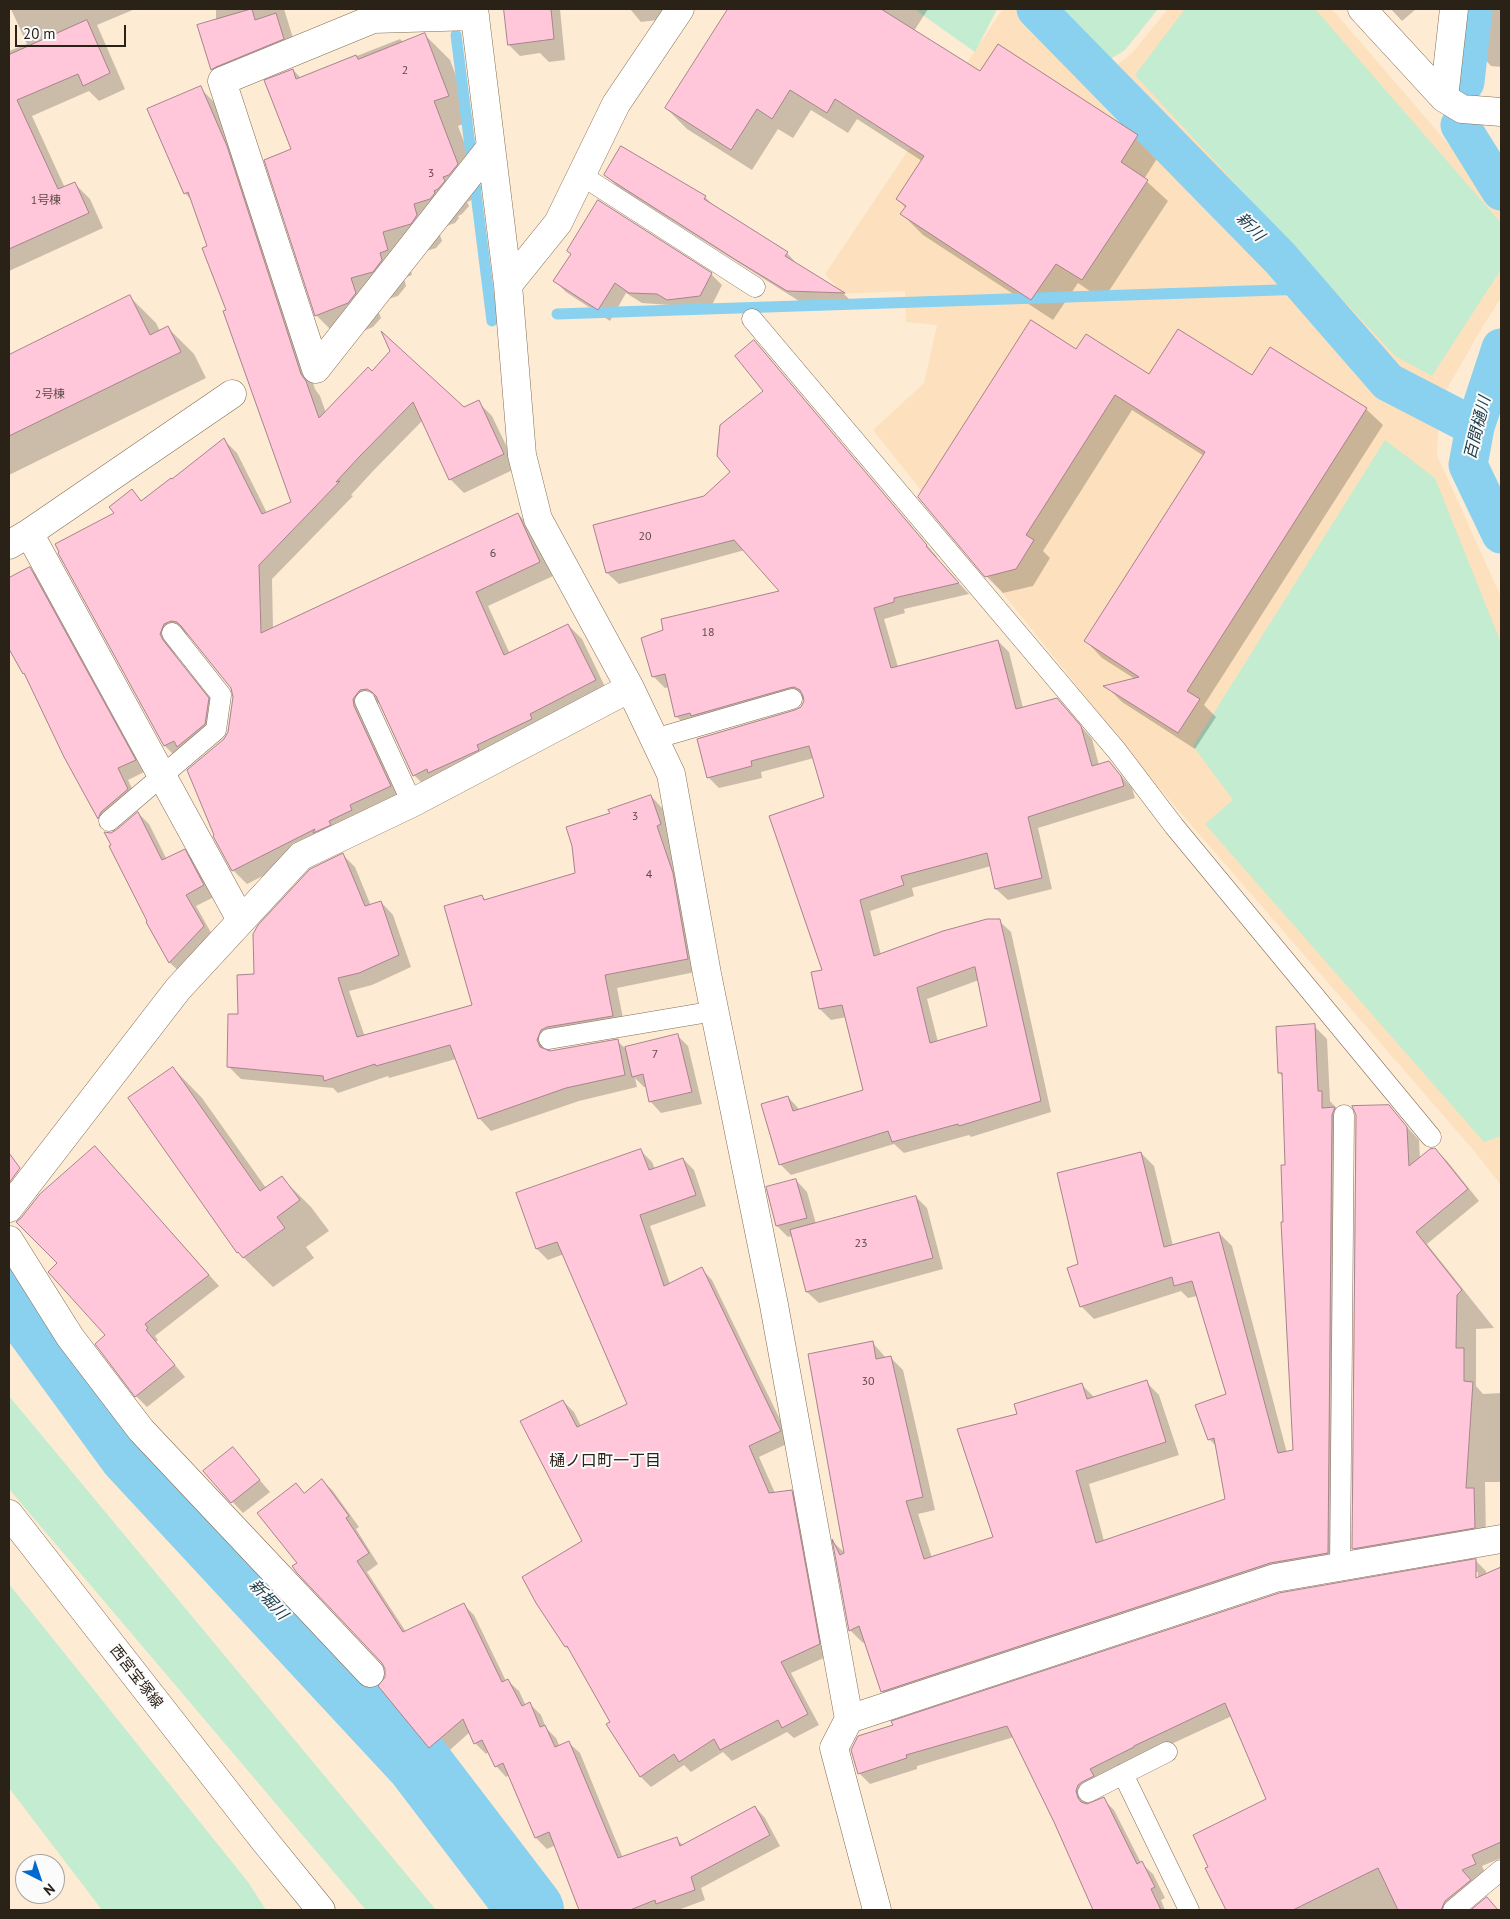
<!DOCTYPE html>
<meta charset="utf-8">
<style>
body{margin:0}
#map{position:relative;width:1510px;height:1919px;overflow:hidden;background:#feebd4;font-family:"PT Sans",sans-serif}
canvas{display:block}
.frame{position:absolute;inset:0;border:10px solid #2a2117;pointer-events:none}
.north{position:absolute;left:15px;top:1854px;width:50px;height:50px;box-sizing:border-box;background:#fbfbfb;border:1px solid #a7a4a0;border-radius:50%;rotate:139deg;font-size:14px;font-weight:700;line-height:20px;text-align:center;color:#2a2117}
.north::after{content:'';display:block;margin:auto;width:18px;height:22px;background:#006ad1;clip-path:polygon(50% 0,100% 100%,50% 72%,0 100%)}
.scale{position:absolute;left:15px;top:25px;width:111px;height:22px;box-sizing:border-box;border:2px solid #2a2117;border-top:0;padding-left:6px;font-size:15px;line-height:18px;white-space:nowrap;color:#2a2117;-webkit-text-stroke:4px #fbfbfb;paint-order:stroke}
</style>
<div id="map">
<canvas width="1510" height="1919"></canvas>
<div class="frame"></div>
<div class="north">N</div>
<div class="scale">20 m</div>
</div>
<script>
const c = document.querySelector('canvas').getContext('2d');
c.lineJoin = 'round';
function paint(path, color) {
  c.fillStyle = color;
  c.fill(path, 'evenodd');
}
function strokePath(path, color, width, dash) {
  c.strokeStyle = color;
  c.lineWidth = width;
  c.lineCap = dash ? 'butt' : 'round';
  c.setLineDash(dash || []);
  c.stroke(path);
}
function drawText(font, color, halo, rows, align = 'center') {
  c.font = font + ' "PT Sans","Noto Sans JP",sans-serif';
  c.lineWidth = 4;
  c.setLineDash([]);
  c.textBaseline = 'middle';
  c.strokeStyle = halo;
  c.fillStyle = color;
  for (const [text, x, y, turn = 0] of rows) {
    c.save();
    c.translate(x, y);
    c.rotate((+turn || 0) * Math.PI / 180);
    c.textAlign = isNaN(turn) ? turn : align;
    if (halo) c.strokeText(text, 0, 0);
    c.fillText(text, 0, 0);
    c.restore();
  }
}
paint(new Path2D(`
 M1003,9H1017L1092,85L1132,53L1168,9H1332L1501,205V298L1483,326L1440,401L1437,455L1501,597V1185L1475,1152L1146,773L873,430L924,383L937,325L906,322L905,291L843,294L825,274Z`), '#fde1be');
paint(new Path2D(`
 M918,9H997L975,52L917,11Z
 M1056,9H1158L1125,50L1107,61Z
 M1185,9H1315L1501,223L1500,271L1432,376L1395,356L1135,75Z
 M1385,440L1435,478L1501,643V1136L1484,1142L1205,824L1233,800L1193,746Z
 M9,1396L436,1910H366L9,1489Z
 M9,1584L248,1882L266,1910H102L9,1788Z`), '#c4ecd1');
paint(new Path2D(`
 M11,9H135L97,25L125,89L99,101L89,91L32,116L65,188L74,183L90,199L103,228L9,271V51L27,44Z
 M216,9H284L298,54L227,85L212,70L199,26L216,20Z
 M505,9H560L565,60L549,62L540,53L520,56L509,45Z
 M630,9H682L674,18L641,22Z
 M729,9H928L914,31L980,73L998,45L1138,136L1158,157L1144,179L1168,201L1103,300L1078,283L1053,320L923,235L902,214L906,208L897,199L922,161L857,119L848,133L811,110L793,138L778,129L752,170L687,129L666,108Z
 M1391,9H1416L1402,21Z
 M1482,9H1501V67L1491,66L1476,50Z
 M425,35L450,60L473,120L458,126L482,189L474,199L467,202L469,206L462,214L458,216L459,218L455,223L438,229L442,241L436,248L407,257L412,275L404,278L406,286L398,296L375,303L381,318L373,327L341,340L316,315L293,150V70L301,78L400,39L404,43Z
 M200,88L214,102L240,162L315,389L320,396L326,413L372,372L463,409L478,402L492,416L517,468L464,493L450,479L423,420L373,471L351,495L353,496L272,579L273,628L518,514L532,528L553,576L488,606L510,654L568,625L582,639L609,695L428,789L414,775L380,703L374,704L404,800L325,844L247,884L233,870L225,740L229,733L234,697L232,687L191,635H185L174,649L176,656L222,713L179,760L165,746L59,553L116,514L132,491L142,501L172,481L224,440L237,453L267,513L293,502L227,311L209,247L193,202L185,193Z
 M605,175L705,197L716,208L787,253L798,265L844,294L854,304L799,301L617,186Z
 M711,274L722,285L711,307L679,310L669,305L642,303L626,293L610,321L566,292L555,281Z
 M130,297L156,323L160,331L168,328L194,354L206,378L9,475V356Z
 M754,342L937,557L936,558L969,594L904,609L905,613L884,619L898,667L998,641L1009,652L1023,708L1068,711L1092,739L1099,765L1109,762L1132,788L1135,798L1038,828L1052,889L1008,900L996,889L991,866L912,888L914,896L870,911L881,955L999,921L1011,932L1051,1112L971,1137L969,1135L904,1153L894,1144L791,1175L780,1164L788,1097L800,1110L865,1090L847,1017L831,1020L820,1009L813,973L824,971L825,798L814,758L761,772L762,778L719,788L708,777L802,708L805,698L687,727L676,716L669,687L665,688L654,677L781,592L745,550L619,584L607,573L595,526L705,497L732,472L764,391ZM979,980L989,1026L938,1042L927,999Z
 M1077,350L1149,375L1253,377L1366,409L1383,425L1204,705L1216,717L1195,749L1122,702L1106,686L1135,679L1102,658L1086,641L1204,456L1132,410L1043,551L1050,558L1033,586L1003,593L986,576Z
 M30,568L41,580L146,771L128,780L138,801L109,829L99,818L65,757L27,676L9,646V579Z
 M651,796L663,809L700,971L617,988L625,1028L550,1047V1052L617,1041L625,1048L677,1035L688,1046L702,1104L661,1113L650,1101L647,1087H644L635,1078L637,1087L579,1101L491,1131L479,1118L456,1059L389,1078L388,1076L338,1093L333,1088L241,1079L228,1066L239,1015L255,976L343,855L355,867L371,906L381,902L393,915L411,967L372,985L349,991L365,1037L473,1005L482,896L486,901L577,874L611,814Z
 M138,813L149,824L167,860L184,851L195,862L214,897L196,906L214,938L181,973L170,963L147,922L149,921L113,845L111,834Z
 M1314,1026L1327,1039L1330,1101L1348,1121L1341,1566L895,1704L882,1691L865,1642L863,1643L850,1630L834,1543L846,1554L872,1342L886,1358L890,1357L903,1370L935,1510L918,1514L932,1558L995,1538L1019,1415L1082,1385L1095,1398L1146,1382L1159,1395L1179,1455L1089,1484L1104,1541L1226,1499L1217,1447L1209,1439L1228,1395L1197,1296L1188,1298L1181,1291L1094,1319L1081,1306L1080,1265L1141,1153L1154,1166L1173,1246L1219,1233L1232,1246L1287,1453L1294,1451L1285,1223L1286,1166L1283,1077L1279,1072Z
 M173,1068L202,1098L266,1188L281,1177L311,1207L329,1231L306,1247L314,1258L273,1287L238,1252L130,1099Z
 M1388,1106L1419,1140L1420,1159L1435,1149L1447,1161L1479,1201L1427,1244L1494,1328L1476,1329V1386L1483,1394L1501,1393V1482H1485L1486,1539L1365,1560L1353,1548Z
 M641,1151L652,1162L655,1169L683,1159L694,1170L706,1206L650,1226L670,1284L701,1268L712,1280L791,1442L759,1457L775,1493L791,1491L802,1502L830,1655L791,1673L819,1725L794,1738L787,1732L732,1761L723,1752L691,1772L684,1765L651,1787L640,1776L572,1652L566,1647L537,1602L584,1541L563,1401L574,1412L581,1426L629,1404L564,1254L548,1260L537,1249Z
 M106,1159L219,1286L155,1336L158,1340L156,1342L185,1377L147,1407L136,1396L106,1335L59,1263Z
 M796,1180L807,1192L816,1224L916,1197L927,1208L943,1269L819,1303L807,1292L792,1236L788,1237L777,1226Z
 M232,1448L270,1492L243,1513L204,1471Z
 M322,1480L333,1491L359,1527L356,1529L378,1564L367,1572L406,1632L464,1605L474,1615L506,1681H508L519,1691L526,1706L530,1704L541,1715L546,1728L556,1738L560,1747L569,1743L580,1753L623,1858L676,1839L683,1845L755,1807L765,1818L780,1846L701,1888L705,1900L678,1910H581L556,1845L547,1849L536,1838L510,1775L506,1777L496,1766L489,1752L486,1754L475,1743L470,1732L441,1758L430,1747L386,1677V1669L383,1662L299,1563L305,1494Z
 M1476,1561L1486,1571V1575L1496,1570L1501,1575V1858L1482,1866L1486,1875L1458,1910H1229L1207,1869L1268,1799L1232,1716L1143,1757L1089,1796L1087,1802V1805L1103,1799L1114,1810L1141,1863L1153,1874L1165,1898L1161,1900L1165,1910H1095L1014,1737L917,1766V1769L870,1784L859,1773L852,1750ZM1475,1572H1478V1585H1475Z`), '#0003');
strokePath(new Path2D(`
 M456,35L492,321
 M557,314L1308,289`), '#89d1ef', 11);
strokePath(new Path2D(`
 M1036,9L1280,258L1388,382L1475,427
 M1465,82L1473,9
 M1460,125L1501,191
 M1501,348L1475,427L1468,465L1501,534`), '#89d1ef', 39);
strokePath(new Path2D(`
 M9,1286L131,1453L418,1762L531,1910`), '#89d1ef', 66);
const building = new Path2D(`
 M252,9L255,20L276,13L284,39L216,67L211,70L197,25Z
 M504,9H551L554,39L508,45Z
 M728,9H881L980,71L998,44L1138,135L1121,162L1148,180L1082,280L1056,264L1031,300L900,214L906,206L896,199L924,156L835,99L827,113L790,90L772,119L757,109L731,150L665,108Z
 M87,20L110,73L83,86L78,74L17,100L58,189L75,182L89,213L9,249V55Z
 M425,33L449,96L434,101L458,164L449,175L443,177L445,181L438,189L434,191L435,193L430,199L414,204L417,215L411,224L383,232L388,250L380,253L382,260L373,272L351,278L356,293L348,303L315,316L264,160L291,149L264,80L293,69L296,79L356,55L358,59Z
 M201,86L227,146L301,374L306,381L319,418L368,367L372,371L390,351L381,331L464,407L479,400L504,454L449,480L413,402L359,457L336,482L340,481L259,565L261,633L518,513L540,562L476,592L504,655L568,624L596,680L530,714L532,719L477,745L479,750L428,773L427,769L413,776L376,696L372,692L367,689L360,690L353,699L354,706L391,786L350,805L352,810L329,821L331,825L313,833L315,829L232,871L213,836L214,835L187,770L224,739L228,732L233,697L231,688L181,626L177,622L171,621L164,624L160,634L163,640L209,698L205,724L177,747L174,741L164,746L58,553L59,552L55,544L114,513L109,507L132,489L141,501L171,478L172,479L224,438L262,514L291,502L223,311L226,310L202,248L207,246L188,192L184,194L147,109Z
 M621,146L706,196L704,199L788,252L785,256L845,293L787,291L736,260L611,180L604,175Z
 M598,200L712,273L700,296L667,300L657,294L629,293L615,283L598,310L553,281L571,254L567,251Z
 M130,295L150,335L168,326L181,352L9,436V355Z
 M1031,320L1076,349L1086,334L1149,374L1178,329L1252,375L1270,347L1367,408L1187,691L1200,699L1178,733L1103,686L1139,677L1084,641L1205,452L1115,395L1026,535L1034,540L1016,569L985,577L918,497Z
 M754,340L927,545L926,546L959,583L894,598V602L874,608L891,668L998,640L1016,709L1057,698L1081,726L1092,766L1109,761L1121,776L1124,786L1028,817L1042,878L995,889L987,853L901,876L904,885L860,900L874,956L943,931L987,919H1000L1041,1101L959,1126L958,1124L892,1142L888,1131L779,1165L761,1104L788,1096L793,1111L863,1090L842,1005L819,1009L811,972L822,970L769,816L824,797L809,746L751,761L752,766L707,778L697,739L795,710L801,707L804,701L803,696L800,690L794,687L789,688L691,716L690,713L675,717L665,674L652,677L641,638L663,630L661,619L779,591L734,540L606,573L593,525L704,496L730,472L717,456L720,425L763,391L735,356ZM975,967L987,1026L930,1043L917,988Z
 M30,567L136,760L118,768L128,789L101,812L98,819L64,757L24,673L23,674L9,649V578Z
 M651,795L661,824L657,826L673,873L688,959L605,975L613,1016L547,1027L541,1030L537,1040L540,1047L550,1051L618,1039L625,1075L566,1088L478,1119L450,1045L376,1066L375,1064L324,1081L323,1076L227,1067L228,1014H238L237,975L254,974L253,934L258,925L310,869L343,853L365,906L381,901L399,955L359,973L338,978L357,1037L472,1005L444,906L482,895L484,900L575,873L572,846L566,827L610,813L608,810Z
 M138,812L162,860L185,849L204,885L186,895L204,926L169,963L146,922L147,921L109,846L111,845L104,832L111,833L116,830Z
 M1315,1024L1318,1091H1322V1108L1335,1107L1332,1115L1328,1553L1270,1563L881,1692L859,1626L849,1631L832,1539L840,1555L844,1553L808,1354L873,1341L876,1359L891,1356L923,1497L906,1501L924,1559L993,1537L957,1429L1017,1414L1014,1404L1082,1383L1087,1399L1147,1380L1166,1442L1076,1471L1096,1543L1225,1499L1214,1438L1208,1440L1195,1405L1226,1394L1192,1281L1174,1286L1172,1277L1080,1307L1067,1268L1078,1264L1057,1173L1141,1152L1164,1247L1219,1232L1278,1453L1293,1450L1281,1222H1283L1281,1165H1285L1282,1073H1278L1276,1027Z
 M678,1034L692,1092L649,1102L643,1074L632,1077L625,1047Z
 M173,1067L260,1191L282,1176L300,1200L277,1217L285,1228L243,1258L238,1252L237,1253L128,1098Z
 M1389,1105L1407,1127L1409,1166L1430,1149L1435,1148L1468,1189L1416,1232L1462,1290L1457,1295L1456,1348H1464V1381L1473,1382L1466,1488H1474L1475,1528L1352,1549L1356,1115L1352,1106Z
 M95,1146L209,1275L145,1324L148,1328L146,1330L175,1365L135,1397L95,1344L105,1335L48,1272L57,1263L16,1222L21,1218L40,1194Z
 M641,1149L649,1170L683,1158L696,1195L640,1215L664,1286L702,1267L781,1431L749,1446L769,1493L792,1490L820,1644L781,1662L808,1714L782,1728L778,1720L720,1750L714,1739L679,1762L674,1754L640,1777L606,1724L610,1722L567,1646L565,1647L536,1603L522,1577L582,1541L520,1421L563,1400L577,1427L627,1404L557,1242L536,1249L516,1193Z
 M9,1153L20,1168L9,1183Z
 M796,1179L807,1218L776,1226L766,1187Z
 M916,1196L933,1258L806,1292L790,1230Z
 M233,1447L260,1480L231,1503L203,1471Z
 M322,1479L349,1516L346,1518L369,1553L357,1561L403,1632L464,1603L502,1682L508,1679L522,1706L530,1702L540,1727L545,1725L555,1747L569,1741L618,1858L677,1837L680,1846L755,1806L770,1835L691,1877L695,1890L656,1904L655,1900L630,1910H579L549,1832L535,1838L503,1763L495,1767L482,1740L474,1744L463,1719L429,1748L378,1686L385,1677V1669L382,1663L297,1573L292,1566L297,1563L257,1513L296,1483L304,1493Z
 M1476,1559V1578L1501,1567V1842L1472,1855L1476,1864L1462,1870L1471,1880L1445,1901L1441,1910H1398L1378,1868L1293,1910H1226L1205,1868L1208,1867L1193,1835L1266,1799L1225,1703L1134,1746V1747L1090,1769L1094,1776L1082,1782L1078,1785L1076,1791L1078,1798L1081,1802L1087,1804L1104,1797L1137,1864L1142,1861L1155,1887L1151,1889L1161,1910H1093L1054,1822L1007,1726L906,1755L907,1758L858,1774L851,1750L858,1736L893,1725L891,1721L1279,1593Z
 M1487,1897L1498,1910H1471Z`);
paint(building, '#ffc7d9');
strokePath(building, '#a6838e', 1);
const lane = new Path2D(`
 M581,175L755,287
 M752,319L1117,751L1174,826L1431,1137
 M365,701L412,803
 M654,739L792,699
 M109,821L216,730L221,695L172,633
 M549,1039L715,1011
 M1340,1566L1344,1115
 M1123,1774L1189,1910
 M1088,1792L1167,1752
 M1453,1910L1501,1870`);
const street = new Path2D(`
 M474,9L508,285L522,455L538,519L630,688L671,774L707,974L774,1305L849,1719L834,1748L877,1910
 M1362,9L1444,98
 M1454,9L1444,98L1462,109L1501,112
 M475,16L373,19L222,81L316,369L491,147
 M508,285L558,223L616,104L680,9
 M29,533L241,920
 M9,545L29,533L232,394
 M9,1208L178,989L301,856L412,803L630,688
 M9,1240L70,1337L141,1430L370,1673
 M849,1719L1275,1578L1501,1539`);
const secondary = new Path2D(`
 M9,1514L264,1840L321,1910`);
strokePath(lane, '#826d54', 21);
strokePath(street, '#826d54', 29);
strokePath(secondary, '#826d54', 29);
strokePath(lane, '#fff', 20);
strokePath(street, '#fff', 28);
strokePath(secondary, '#fff', 28);
drawText('12px', '#5f4a48', null, [
 ["2",405,71],
 ["3",431,174],
 ["1号棟",46,201],
 ["2号棟",50,395],
 ["20",645,537],
 ["6",493,554],
 ["18",708,633],
 ["3",635,817],
 ["4",649,875],
 ["7",655,1055],
 ["23",861,1244],
 ["30",868,1382]
]);
drawText('15px', '#2a2117', '#fbfbfb', [
 ["西宮宝塚線",136,1677,52]
]);
drawText('italic 16px', '#193a47', '#fbfbfb', [
 ["新川",1250,227,46],
 ["百間樋川",1478,428,-76],
 ["新堀川",268,1600,47]
]);
drawText('16px', '#2a2117', '#fbfbfb', [
 ["樋ノ口町一丁目",605,1461]
]);
</script>
